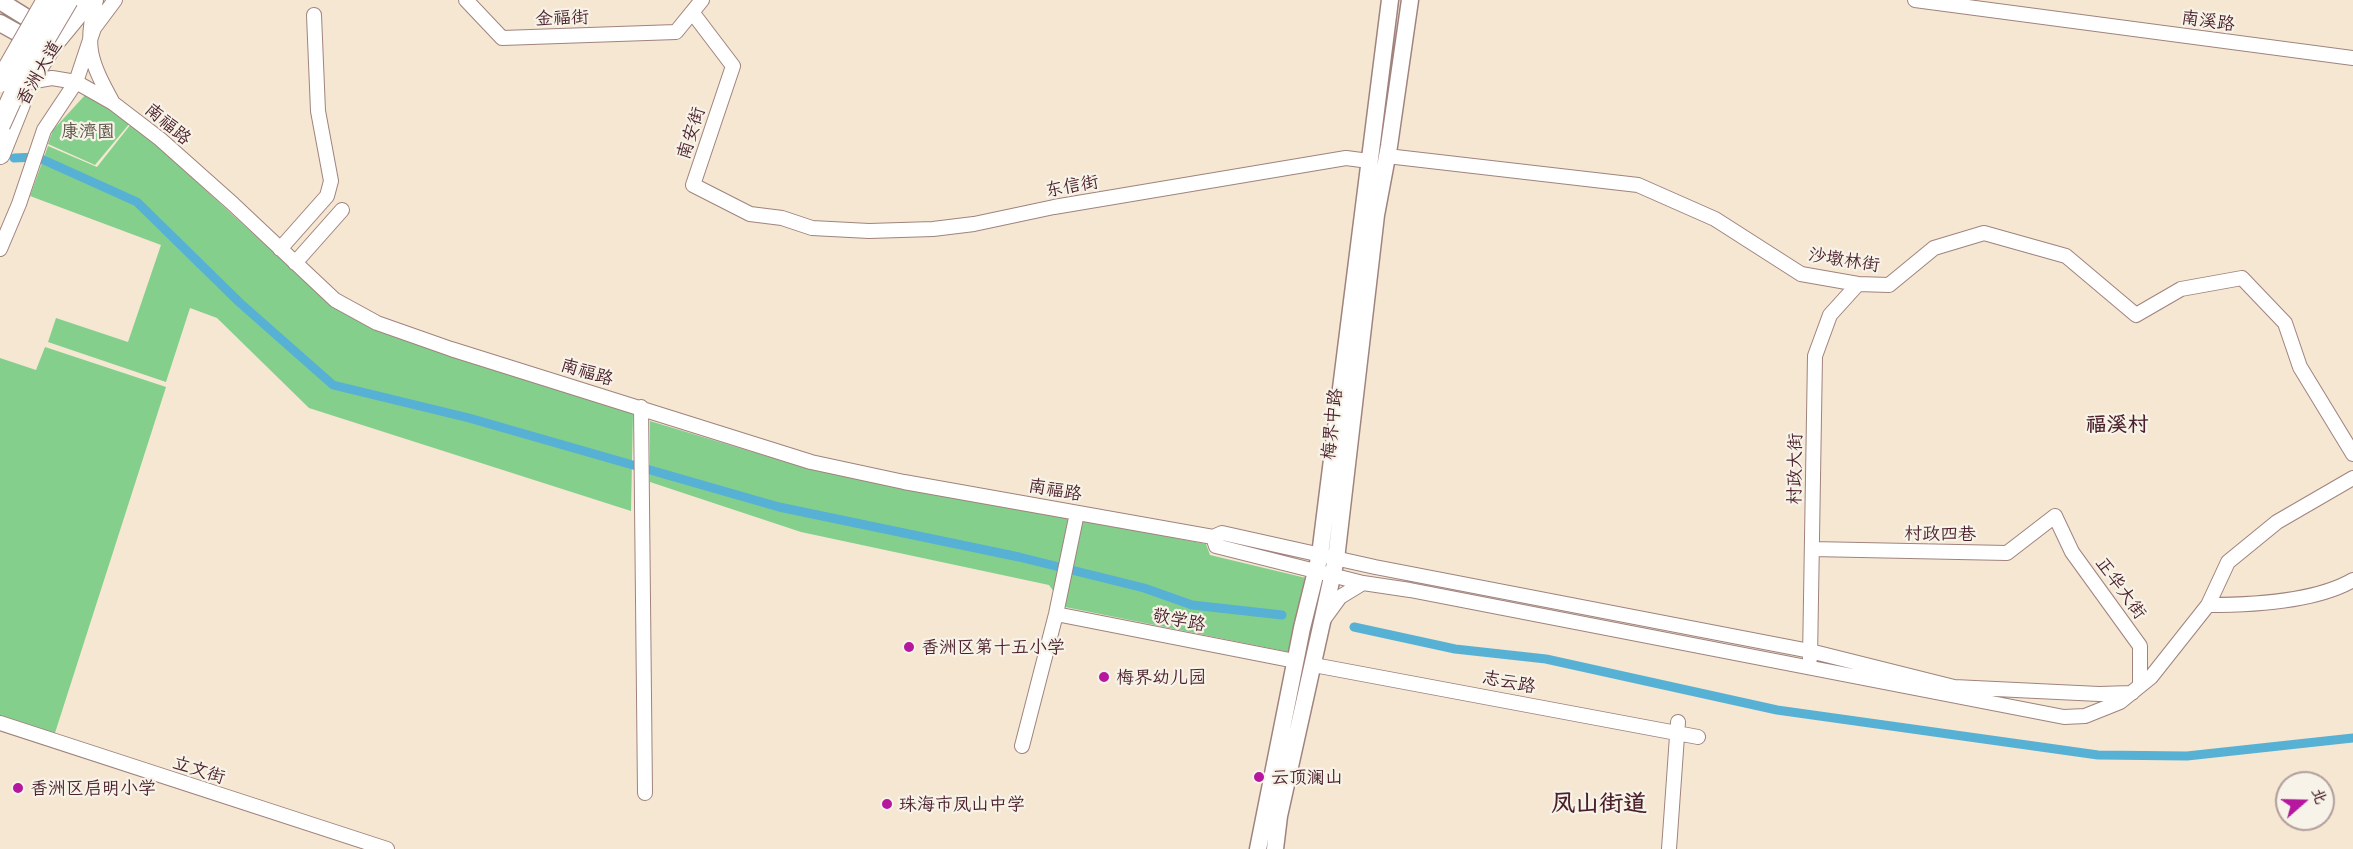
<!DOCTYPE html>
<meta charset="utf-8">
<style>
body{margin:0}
#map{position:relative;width:2353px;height:849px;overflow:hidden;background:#f5e7d2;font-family:Mali,"LXGW WenKai TC",sans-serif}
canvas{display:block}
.north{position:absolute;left:2275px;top:771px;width:60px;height:60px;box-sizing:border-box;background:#f7f3e8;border:2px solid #b29e9c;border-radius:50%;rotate:70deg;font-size:16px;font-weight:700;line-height:24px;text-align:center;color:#4a1f2b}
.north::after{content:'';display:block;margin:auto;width:21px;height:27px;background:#b5179e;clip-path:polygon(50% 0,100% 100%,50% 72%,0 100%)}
</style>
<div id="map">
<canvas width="2353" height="849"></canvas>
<div class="north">北</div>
</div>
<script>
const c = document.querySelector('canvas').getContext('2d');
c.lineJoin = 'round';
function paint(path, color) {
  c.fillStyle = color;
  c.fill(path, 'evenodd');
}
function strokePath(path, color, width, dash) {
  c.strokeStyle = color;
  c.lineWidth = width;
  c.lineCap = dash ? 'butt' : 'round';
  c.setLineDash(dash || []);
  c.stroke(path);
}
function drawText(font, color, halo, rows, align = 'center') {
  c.font = font + ' Mali,"LXGW WenKai TC",sans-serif';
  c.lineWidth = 4.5;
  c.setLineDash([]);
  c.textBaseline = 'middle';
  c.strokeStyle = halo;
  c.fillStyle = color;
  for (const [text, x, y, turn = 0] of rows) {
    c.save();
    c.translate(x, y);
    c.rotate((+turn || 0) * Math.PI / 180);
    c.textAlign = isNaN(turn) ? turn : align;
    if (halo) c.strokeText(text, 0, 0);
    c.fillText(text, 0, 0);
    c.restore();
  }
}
paint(new Path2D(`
 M87,93L130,123L95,165L48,144L53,130Z
 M131,124L152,141L331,305L633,413L631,511L309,408L217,318L190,308L166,382L48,342L56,318L128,342L161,245L30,196L48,146L97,167Z
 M45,347L166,387L54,736L0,719V358L36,370Z
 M650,421L799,466L1206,544L1210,555L1306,578L1289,652L1065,607L1049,585L801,532L650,482Z`), '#84cf8c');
strokePath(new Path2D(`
 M14,158L37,157L137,202L239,302L333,385L469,418L779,507L1019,557L1144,588L1192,605L1282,615
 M1354,627L1455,649L1546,659L1777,710L2098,755L2187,756L2353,738`), '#57b1d4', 9);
const minor = new Path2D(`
 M96,0C84,47 90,61 113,103
 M466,0L502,38L676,32L702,0
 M1915,0L2353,58
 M692,12L733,66L693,185L750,214L782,218L812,228L869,231L933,229L974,224L1054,207L1346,158L1369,161
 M29,82L52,78L76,82L113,103L160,139L233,204L335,300L377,323L451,349L811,462L904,482L1213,537
 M1387,156L1638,185L1715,219L1801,274L1858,284L1889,285L1934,248L1984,233L2066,256L2136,315L2181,289L2242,278L2285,323L2300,367L2353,454
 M0,249L19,204L44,130L76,82L94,28L115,0
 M280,249L327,196L331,181L318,111L314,15
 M295,263L342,210
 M641,407L645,793
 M1812,549L2007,553L2055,516L2072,552L2140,646V685
 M1363,583L1216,546L1213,537L1222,533L1375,567L1810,651L1954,687L2099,694L2132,693
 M2208,605C2251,605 2315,602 2353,580
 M1056,614L1295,661
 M1324,619L1340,597L1363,583L1410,590L2064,717L2085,716L2120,702L2151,677L2208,605L2228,562L2277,522L2353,478
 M1810,659L1815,356L1830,315L1858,284
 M1314,665L1698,737
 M0,723L387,849
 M1022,746L1056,614L1077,513
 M1669,849L1678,722`);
const major = new Path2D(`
 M0,1L45,29
 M0,23L36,43
 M1258,849L1302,628L1320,555L1390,0
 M1275,849L1279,816L1336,559L1376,215L1389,146L1410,0`);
const highway = new Path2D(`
 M40,64L52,45L89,0
 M0,154L20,104`);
strokePath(minor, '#a0837e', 16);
strokePath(major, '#a0837e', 19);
strokePath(highway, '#a0837e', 22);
strokePath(minor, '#fff', 14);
strokePath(major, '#fff', 16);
strokePath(highway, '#fff', 20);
const highwayBridge = new Path2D(`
 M0,82L47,0
 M0,125L19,83L68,0`);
strokePath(highwayBridge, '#a0837e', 22, []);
strokePath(highwayBridge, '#fff', 20);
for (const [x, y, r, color] of [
 [909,647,6,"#b5179e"],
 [1104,677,6,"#b5179e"],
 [1259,777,6,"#b5179e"],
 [18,788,6,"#b5179e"],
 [887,804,6,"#b5179e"]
]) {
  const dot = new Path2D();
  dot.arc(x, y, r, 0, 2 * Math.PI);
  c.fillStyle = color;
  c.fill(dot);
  strokePath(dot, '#f7f3e8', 2);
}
drawText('18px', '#4a1f2b', '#f7f3e8', [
 ["金福街",562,18,-2],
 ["南溪路",2208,21,8],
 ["香洲大道",39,73,-60],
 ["南福路",168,124,40],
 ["南安街",691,133,-72],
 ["东信街",1072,186,-10],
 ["沙墩林街",1844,260,9],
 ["南福路",587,372,17],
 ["梅界中路",1332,424,-84],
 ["村政大街",1795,469,-89],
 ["南福路",1055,490,10],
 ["村政四巷",1940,534,1],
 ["正华大街",2121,588,54],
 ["敬学路",1179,620,11],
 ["志云路",1509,682,11],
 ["立文街",199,770,18]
]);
drawText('18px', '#5b5448', '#f7f3e8', [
 ["康濟園",88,131]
]);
drawText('18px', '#4a1f2b', '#f7f3e8', [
 ["香洲区第十五小学",921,647],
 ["梅界幼儿园",1116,677],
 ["云顶澜山",1271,777],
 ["香洲区启明小学",30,788],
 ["珠海市凤山中学",899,804]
], 'left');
drawText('bold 21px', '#4a1f2b', '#f7f3e8', [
 ["福溪村",2117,425]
]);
drawText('bold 24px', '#4a1f2b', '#f7f3e8', [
 ["凤山街道",1599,804]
]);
</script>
